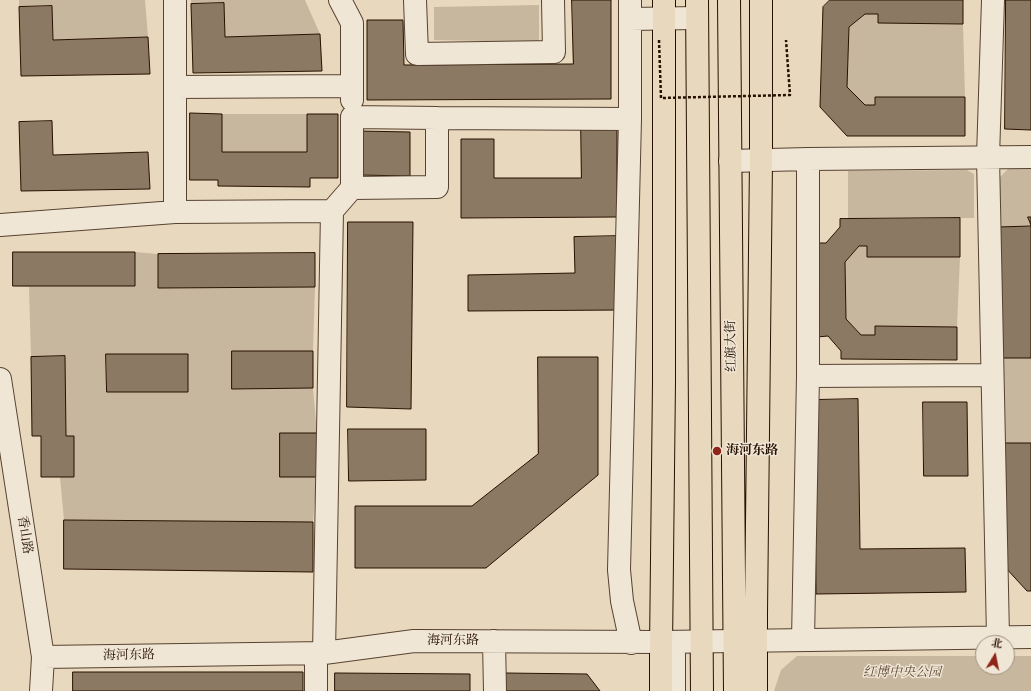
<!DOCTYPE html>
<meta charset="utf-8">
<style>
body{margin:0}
#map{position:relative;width:1031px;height:691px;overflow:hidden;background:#e8d9be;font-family:"IM FELL Double Pica","Noto Serif SC",serif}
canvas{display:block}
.north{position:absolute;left:975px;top:635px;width:40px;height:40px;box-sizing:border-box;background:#f0e6d5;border:1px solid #a09080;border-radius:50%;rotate:10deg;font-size:11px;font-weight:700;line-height:16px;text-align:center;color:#271000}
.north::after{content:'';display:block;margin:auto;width:14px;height:18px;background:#8f2418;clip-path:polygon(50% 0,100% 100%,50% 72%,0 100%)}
</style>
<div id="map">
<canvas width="1031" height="691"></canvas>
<div class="north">北</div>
</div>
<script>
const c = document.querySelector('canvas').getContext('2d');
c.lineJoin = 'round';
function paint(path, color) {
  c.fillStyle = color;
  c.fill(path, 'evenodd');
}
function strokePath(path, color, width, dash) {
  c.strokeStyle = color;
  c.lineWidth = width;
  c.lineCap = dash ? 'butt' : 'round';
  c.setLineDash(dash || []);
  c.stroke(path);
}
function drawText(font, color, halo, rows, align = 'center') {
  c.font = font + ' "IM FELL Double Pica","Noto Serif SC",serif';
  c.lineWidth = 3;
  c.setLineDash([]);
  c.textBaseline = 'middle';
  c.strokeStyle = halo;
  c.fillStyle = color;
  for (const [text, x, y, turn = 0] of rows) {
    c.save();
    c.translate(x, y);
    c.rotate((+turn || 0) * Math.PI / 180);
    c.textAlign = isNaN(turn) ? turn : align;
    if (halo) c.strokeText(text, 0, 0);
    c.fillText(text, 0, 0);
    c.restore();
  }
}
paint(new Path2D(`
 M19,0H145L148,37L53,40L52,6L19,7Z
 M191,0H305L320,34L225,37L224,3L191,4Z
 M539,5V42L434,40V7Z
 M865,14H878V23L963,24L965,97H876L875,105H865L847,87L849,27Z
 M222,114H307V152H222Z
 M1010,167H1031V217H1028L1031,226L998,227V179Z
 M967,170L974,174V218H848V171Z
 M859,246H867V257H960L957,327L875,326V335H861L846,319L845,262Z
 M135,252L158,254L159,288L315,287L313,351H232V389L313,388L317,433V477L313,522L64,520L60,477L74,476V436H66L65,357H31L29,287L13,286H135ZM187,354L188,391L107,392V354Z
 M999,358H1031V443H1003Z
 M797,656H983V667H1007V656H1031V691H774L781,670Z`), '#c7b79e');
const building = new Path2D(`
 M572,0H611V99L367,100V20H403L404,65L573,64Z
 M830,0H963V24L878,23V14H865L849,27L847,87L865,105H875V97H965V136H847L820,107L823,7Z
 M1006,0H1031V130L1005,129Z
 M224,3L225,37L320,34L322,71L193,73L191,4Z
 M52,6L53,40L148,37L150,74L21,76L19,7Z
 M190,113L222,114V152H307V114H338V178H310V187L218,186V180H190Z
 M52,121L53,155L148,152L150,189L21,191L19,122Z
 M581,124H617V217L461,218V139H494V178H581Z
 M359,131L410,132V176L358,175Z
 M1028,217H1031V358H999L998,227L1031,226Z
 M960,218V257H867V246H859L845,262L846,319L861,335H875V326L957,327V360L841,359V351L828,336L817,337L816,243H826L840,227V219Z
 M348,222H413L411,409L347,407Z
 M620,236L622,310L468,311V275L575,273L574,237Z
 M13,252H135V286H13Z
 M315,253V287L158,288V254Z
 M232,351H313V388L232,389Z
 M106,354H188V392H107Z
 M65,356L66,436H74V477H41V436H32L31,357Z
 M538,357H598V475L486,568H355V506H472L538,454Z
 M858,399L860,549L965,548L966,592L816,594L814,400Z
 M923,402H967L968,476H924Z
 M348,429H426V480L349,481Z
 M280,433H317V477H280Z
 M1003,443H1031V591H1027L1004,566Z
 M64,520L313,522V572L64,569Z
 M73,672H303V691H73Z
 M335,673L470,674V691H335Z
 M505,673L587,674L600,691H505Z`);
paint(building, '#8b7963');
strokePath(building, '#271000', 1);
const minor = new Path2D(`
 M175,0V212
 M340,0L352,23V100
 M415,0L417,54L554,52L553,0
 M630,0V119L619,570L622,601L631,643
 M993,0L988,157L998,637
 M630,19L697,18
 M175,87L352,86
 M730,161L808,159L1031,157
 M352,188V117L437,118
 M332,211L352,188L437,187V118L630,119
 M0,225L175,212L332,211L324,653
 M808,376L992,375
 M0,379L43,657L41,691
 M803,640L808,376V159
 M494,641L495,691
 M674,642V691
 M316,653V691
 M43,657L324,653L414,641L661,642L1031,637`);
const major = new Path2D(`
 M697,0L702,691
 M729,0L735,691
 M661,691V648L664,381V0
 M756,691V613L761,160V0`);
strokePath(minor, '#574230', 24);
strokePath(major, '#271000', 24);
strokePath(minor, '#f0e6d5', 22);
strokePath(major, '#e8d9be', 22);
strokePath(new Path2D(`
 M659,40L661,98L790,95L786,40`), '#271000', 2.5, [3, 2]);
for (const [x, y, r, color] of [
 [717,451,5,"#8f2418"]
]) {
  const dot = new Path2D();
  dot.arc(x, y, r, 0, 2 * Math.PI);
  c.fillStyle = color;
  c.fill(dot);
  strokePath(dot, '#f0e6d5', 1.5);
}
drawText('13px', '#271000', '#f0e6d5', [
 ["红旗大街",732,346,-91],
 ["香山路",24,535,81],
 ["海河东路",453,641],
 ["海河东路",129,656,-1]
]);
drawText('bold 13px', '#271000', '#f0e6d5', [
 ["海河东路",726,451]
], 'left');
drawText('italic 13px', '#5f4a37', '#f0e6d5', [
 ["红博中央公园",902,673]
]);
</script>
